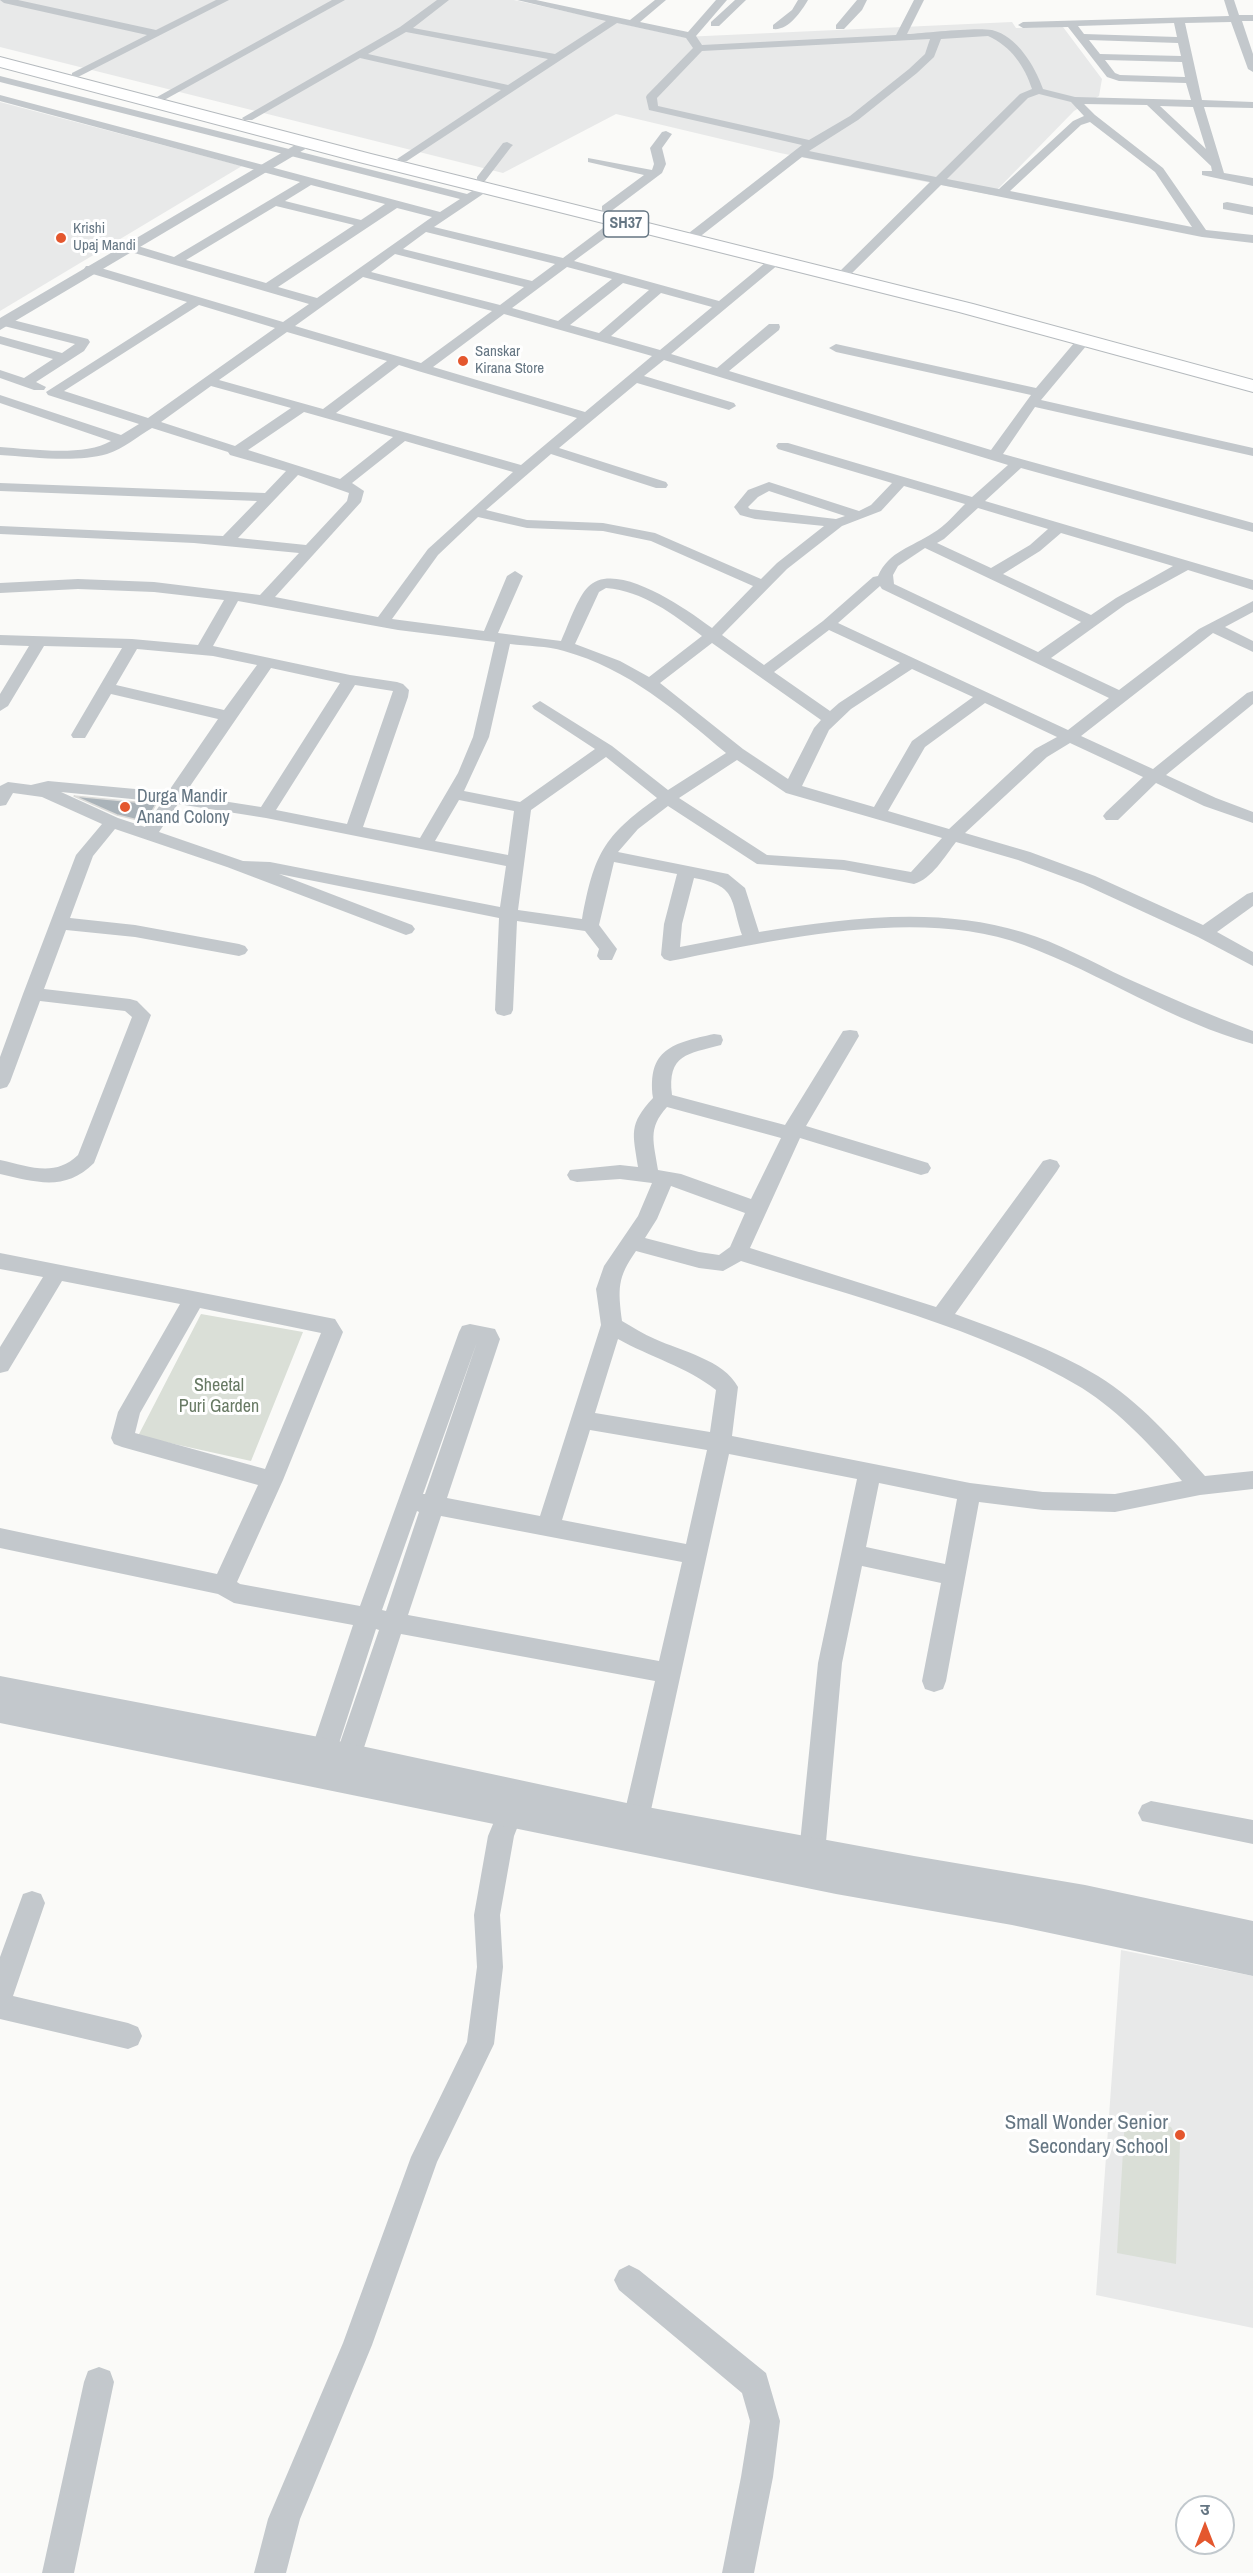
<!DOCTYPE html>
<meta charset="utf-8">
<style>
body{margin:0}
#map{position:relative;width:1253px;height:2573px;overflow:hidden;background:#fafaf8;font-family:"Archivo Narrow","Noto Sans Devanagari",sans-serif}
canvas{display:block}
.north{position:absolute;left:1175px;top:2495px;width:60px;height:60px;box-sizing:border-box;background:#fff;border:2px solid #c1c8cd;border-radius:50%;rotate:0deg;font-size:16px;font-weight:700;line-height:24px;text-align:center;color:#657683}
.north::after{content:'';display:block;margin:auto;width:21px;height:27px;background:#e4572e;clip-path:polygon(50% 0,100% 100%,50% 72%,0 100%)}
</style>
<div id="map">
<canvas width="1253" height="2573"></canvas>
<div class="north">उ</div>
</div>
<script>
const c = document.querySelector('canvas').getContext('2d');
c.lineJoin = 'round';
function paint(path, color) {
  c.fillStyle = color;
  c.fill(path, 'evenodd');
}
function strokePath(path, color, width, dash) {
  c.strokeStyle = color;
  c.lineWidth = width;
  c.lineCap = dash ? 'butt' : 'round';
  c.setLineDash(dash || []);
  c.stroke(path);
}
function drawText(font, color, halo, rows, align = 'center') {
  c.font = font + ' "Archivo Narrow",sans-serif';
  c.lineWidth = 6;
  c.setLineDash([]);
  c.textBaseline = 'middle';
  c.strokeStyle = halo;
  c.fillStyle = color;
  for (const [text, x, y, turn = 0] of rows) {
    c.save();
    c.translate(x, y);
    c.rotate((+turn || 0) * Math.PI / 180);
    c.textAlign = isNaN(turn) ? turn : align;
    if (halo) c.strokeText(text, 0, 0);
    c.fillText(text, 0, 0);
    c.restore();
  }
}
paint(new Path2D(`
 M0,0H514L683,37L1012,22L1016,28L1063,27L1102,79L1099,96L1074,111L992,195L780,153L616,114L503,173L0,47Z
 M0,102L242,166L0,311Z
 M1121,1950L1253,1976V2328L1096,2295Z`), '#e8e9e9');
paint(new Path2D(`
 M201,1314L303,1332L251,1461L138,1436Z
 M1125,2118L1171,2127L1180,2143L1176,2264L1117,2253Z`), '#dadfd7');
const building = new Path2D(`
 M74,796L156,804L146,822L117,815Z`);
paint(building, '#aab3b9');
strokePath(building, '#dcdcda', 1.5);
const primary = new Path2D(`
 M0,57L371,154L973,304L1253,380V392L959,312L359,162L0,67Z`);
strokePath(primary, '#b5babe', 2);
paint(new Path2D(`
 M0,0H18L156,30L216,0H229L76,78L72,77V73L147,35L4,3Z
 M332,0H345L166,99H158L157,97Z
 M437,0H449L413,28L555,54L606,21L517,0H536L630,20L655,0H666L640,22L688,32L716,0H727L696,36L702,45L896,35L914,0H924L907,34C927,33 974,27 992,30C1017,36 1035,66 1043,89L1075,97L1191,100L1186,83L1119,81L1107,77L1068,27L1023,28L1018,25L1023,22L1229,16L1224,0H1234L1239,15H1253V21H1242L1253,54V72L1248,69L1231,22L1185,23L1202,100L1253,102V108L1204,107L1224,173L1253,178V186L1202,175V171H1212L1211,166L1147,105L1084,104L1095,115L1163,168L1206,230L1253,235V243L1202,237L941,185L845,280H837L835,277L837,274L930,182L802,157L693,242H685V236L802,145L649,110L646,97L647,95L693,48L686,38L617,23L407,161L403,162L397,159L501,90L360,58L252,120H244L242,118L400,27ZM1174,23L1177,37L1084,34L1078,26ZM406,32L548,59L508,85L368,54ZM988,36C1011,46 1025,67 1032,89L1020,94L936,177L809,151L858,120L917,73L934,57L941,39ZM930,39L925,54L909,69L850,116L809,140L658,106L657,98L702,51ZM1089,40L1178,43L1181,56L1100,54ZM1105,60L1182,62L1185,77L1120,75L1115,73ZM1039,94L1071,102L1084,116L1073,121L999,189L947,179L1028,98ZM1160,106L1193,107L1206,149ZM1090,122L1155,172L1192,227L1010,191L1081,125Z
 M735,0H746L719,26H711V22Z
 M798,0H808C801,12 788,31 773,29V25L792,10Z
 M857,0H867L862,10L844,29H836V25Z
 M0,76L467,194L481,186H489V190L434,227L563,258L615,219H623V225L574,261L719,301L771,258H779L781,261L779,264L671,354L717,368L769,324H779L780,327L779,330L729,371L991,450L1031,395L836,352L829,348L836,344L1036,388L1080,336L1085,335L1092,339L1041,400L1253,448V456L1035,407L1003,454L1253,523V532L1021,468L985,501L1253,580V590L1188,570L1126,604L1051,658L1119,690L1199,629L1253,601V612L1225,627L1253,641V652L1213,633L1081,736L1153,769L1247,693L1253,691V704L1166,775L1216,798L1253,812V823L1204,806L1156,783L1118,820H1106L1103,816L1106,812L1143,777L1070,743L1047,757L965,833L1030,852L1095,876L1203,925L1247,894L1253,892V906L1217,932L1253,952V966L1198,937L1083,884L1018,860L956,842C945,856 932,879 914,884L844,870L757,864L668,806L638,829L618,852L728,874L745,888L759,932C846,918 937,906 1022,932C1059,943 1092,962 1126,978C1168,997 1210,1015 1253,1031V1044C1173,1022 1102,974 1024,945C919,906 776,940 670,961L664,959L661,955L664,924L677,874L614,862L599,925L617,949L612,960H600L597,956L599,949L585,931L517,921L513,1010L511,1014L504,1016L497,1014L495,1010L499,918L279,874L412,925L415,929L412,933L406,935L227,867L115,829L93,856L70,918L135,925L239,944L245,946L248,950L245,954L239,956L135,937L66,930L44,989L130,999L137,1001L151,1015L94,1163C65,1192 36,1182 0,1174V1160C29,1166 54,1178 78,1155L132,1017L125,1011L40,1001L10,1082L7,1087L0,1089V1057L23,994L76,855L102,824L42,797L13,793L6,805L0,806V786L8,782L31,785L48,781L168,792L218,719L111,694L85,738H73L71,735L122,648L44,646L8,706L0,711V694L29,646L0,645V635L132,639L198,645L224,600L154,592L78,589L0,593V583L78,579L154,582L260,595L299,553L194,543L0,534V526L223,536L257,501L0,491V483L265,493L286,471L230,455L228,452L152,428C138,436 123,449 107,454C76,463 32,457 0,455V447C31,449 84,457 111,441L0,403V395L121,435L139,424L48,395L46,392L187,302L86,272L84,269L86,266H94L283,322L309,304L124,250L122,247L128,243L174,257L300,182L0,101V95L440,212L460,199L0,82ZM311,185L385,204L361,220L285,201ZM276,206L354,225L266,283L186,260ZM397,208L432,217L317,298L278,287ZM426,232L555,264L532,281L403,249ZM395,254L524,287L500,305L371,272ZM567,267L612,279L558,321L512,308ZM363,277L492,311L421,363L295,326ZM623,283L649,290L599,333L570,325ZM661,293L712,307L660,350L611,336ZM199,305L275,328L148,418L64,391ZM504,314L652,356L585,412L433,367ZM287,332L387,361L323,409L219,380ZM664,360L1008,465L972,497L788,443H778L776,446L778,449L892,483L871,505L859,511L769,482L748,490L734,507L740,515L755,519L824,526L777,563L761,579L655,533L603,523L527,520L486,510L551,454L656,488H666L668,485L666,482L559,448L637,383L729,410L736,406L734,403L644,376ZM399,365L418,371L577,418L521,465L336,413ZM211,386L291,408L235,446L161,422ZM304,412L393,437L340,479L248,450ZM405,441L513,472L428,549L378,617L275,597L361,502L364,491L352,483ZM298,475L349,493L347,501L306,545L238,538ZM904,486L965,504C955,514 945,526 933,533C912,547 889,551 878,576L873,577L823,621L764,665L722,635L787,569L842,526L881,511ZM769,491L845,516L836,519L750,509L748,507L758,497ZM978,508L1048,529L1030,545L991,568L937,543L944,539ZM478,517L527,528L603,531L651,541L753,586L712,628C688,610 615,558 588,587C577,598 568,626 561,641L498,633L523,576L515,571L507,576L484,631L392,619L438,555ZM1061,533L1173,566L1116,598L1091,615L1003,574L1040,551ZM925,548L1081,622L1038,652L894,584L893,575L898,566ZM880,586L882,589L1109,698L1068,730L838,623ZM606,588C643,591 673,614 702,636L649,677L620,661L575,644L599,592ZM238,601L398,630L495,642L473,737L458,773L420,838L363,827L408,697L409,690L403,684L397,682L350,675L213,646ZM829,630L900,663L839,703L830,711L774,672ZM712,643L821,720L814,728L788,779L743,749L660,683ZM510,644C527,646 547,646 564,651C629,669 676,711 726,753L668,790L612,746L540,701L532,706L534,709L595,749L520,802L464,791L489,737ZM137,649L213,656L257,665L224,710L116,685ZM271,668L340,683L261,807L184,795ZM912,669L973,697L912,741L874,807L802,786L829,730L851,709ZM355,685L393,691L347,824L276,810ZM985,703L1057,737L1035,749L949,829L888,811L925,747ZM606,757L657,798C603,836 594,855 582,919L518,910L531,810ZM737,760L786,793L942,838L911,872L844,860L767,855L679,798ZM61,792L162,802L145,827L118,818ZM459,800L514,811L508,855L435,841ZM178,804L266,818L506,866L500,907L270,862L243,861L159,832ZM694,878C737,886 730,898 742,935L680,947L682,924Z
 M666,131L672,134L662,148L666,164L662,173L610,212H602V206L644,175L588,162V158L652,170L654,164L650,148L662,132Z
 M507,142L513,145L511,147L485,181H477V177L503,143Z
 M1227,202L1253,207V215L1223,209V203Z
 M5,318L88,339L90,342L84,351L36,382L46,387L44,390H34L0,378V370L24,378L53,359L0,344V336L62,353L75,344L0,325V320Z
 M850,1030L857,1031L859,1036L806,1126L928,1163L931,1168L928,1173L921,1175L800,1138L750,1248L936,1307L1043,1161L1050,1159L1057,1161L1060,1166L1057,1171L955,1314C1004,1332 1053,1349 1098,1376C1140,1402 1173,1440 1205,1476L1253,1471V1489L1200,1495L1115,1512L1043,1510L979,1502L946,1681L943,1689L934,1692L925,1689L922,1681L941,1583L862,1566L842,1663L825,1853L821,1861L812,1865L803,1861L799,1853L818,1663L857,1479L729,1454L649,1819L645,1827L636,1831L627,1827L623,1819L655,1681L401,1634L357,1769L353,1777L344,1780L335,1777L331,1769L379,1630L376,1629L332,1765L328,1773L319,1776L310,1773L306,1765L353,1625L234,1603L218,1594L0,1548V1528L217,1574L258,1485L122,1447L114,1444L111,1438L118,1412L180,1304L62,1281L8,1371L0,1373V1347L43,1277L0,1269V1253L335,1319L343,1332L283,1480L237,1582L240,1584L360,1606L459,1332L462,1326L470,1324L495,1329L500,1339L447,1498L540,1516L601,1325L596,1289L604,1266L638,1216L652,1183L620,1179L577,1182L570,1180L567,1175L570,1170L620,1165L638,1167C633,1133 628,1125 653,1098C647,1049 673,1043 714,1034L721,1035L723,1040L721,1045C688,1054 667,1054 672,1095L785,1125L843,1031ZM667,1107L781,1138L751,1199L681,1174L658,1170C654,1142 647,1129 667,1107ZM671,1186L745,1213L730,1247L719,1255L699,1252L645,1238L657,1219ZM636,1251L699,1268L723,1271L741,1261C851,1296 984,1329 1082,1388C1120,1412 1153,1448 1182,1481L1115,1494L1043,1492L970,1483L732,1436L738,1387C724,1360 681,1351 655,1339C643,1334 633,1327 622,1321C618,1289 617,1278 636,1251ZM200,1308L321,1333L265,1469L135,1433L140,1413ZM618,1339C650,1357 687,1367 716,1390L710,1432L595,1413ZM477,1342L425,1494H423ZM590,1430L707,1450L686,1544L562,1520ZM879,1483L957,1499L945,1564L866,1547ZM417,1511L419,1512L386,1611L382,1610ZM441,1516L682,1562L659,1661L408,1615Z
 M510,1801L519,1805L523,1813L514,1836L500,1915L503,1967L494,2044L437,2162L372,2345L300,2519L286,2573H254L268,2519L343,2343L411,2157L467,2042L477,1967L474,1915L488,1836L501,1805Z
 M1151,1801L1253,1820V1844L1142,1821L1138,1813L1142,1805Z
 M32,1891L41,1894L45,1903L13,1996L128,2023L138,2027L142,2036L138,2045L128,2049L0,2019V1957L23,1894Z
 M629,2265L639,2270L766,2373L780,2421L773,2477L754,2573H722L741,2477L750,2421L742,2393L619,2290L614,2280L619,2270Z
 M99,2367L110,2371L114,2382L74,2573H42L84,2382L88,2371Z`), '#c3c8cc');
paint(new Path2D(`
 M307,138L312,139L314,142L312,145L0,330V318Z
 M0,1676L324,1738L636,1805L914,1856L1085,1885L1253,1921V1976L1012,1925L836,1894L0,1723Z`), '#c3c8cc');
paint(primary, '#fff');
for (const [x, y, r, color] of [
 [61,238,6,"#e4572e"],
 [463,361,6,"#e4572e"],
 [125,807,6,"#e4572e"],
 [1180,2135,6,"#e4572e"]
]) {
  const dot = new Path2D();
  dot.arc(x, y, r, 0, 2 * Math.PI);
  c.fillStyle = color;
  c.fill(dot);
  strokePath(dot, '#fff', 2);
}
drawText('15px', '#657683', '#fff', [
 ["Krishi",73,229],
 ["Upaj Mandi",73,246],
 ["Sanskar",475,352],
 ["Kirana Store",475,369]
], 'left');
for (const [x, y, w] of [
 [626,224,45]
]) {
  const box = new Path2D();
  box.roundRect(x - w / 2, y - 13, w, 26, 4.5);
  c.fillStyle = '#fff';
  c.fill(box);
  strokePath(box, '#657683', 1.5);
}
drawText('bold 16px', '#657683', null, [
 ["SH37",626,224]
]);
drawText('18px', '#657683', '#fff', [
 ["Durga Mandir",137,797],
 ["Anand Colony",137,818]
], 'left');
drawText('18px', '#687a64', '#fff', [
 ["Sheetal",219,1386],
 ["Puri Garden",219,1407]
]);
drawText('21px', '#657683', '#fff', [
 ["Small Wonder Senior",1168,2123],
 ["Secondary School",1168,2147]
], 'right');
</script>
